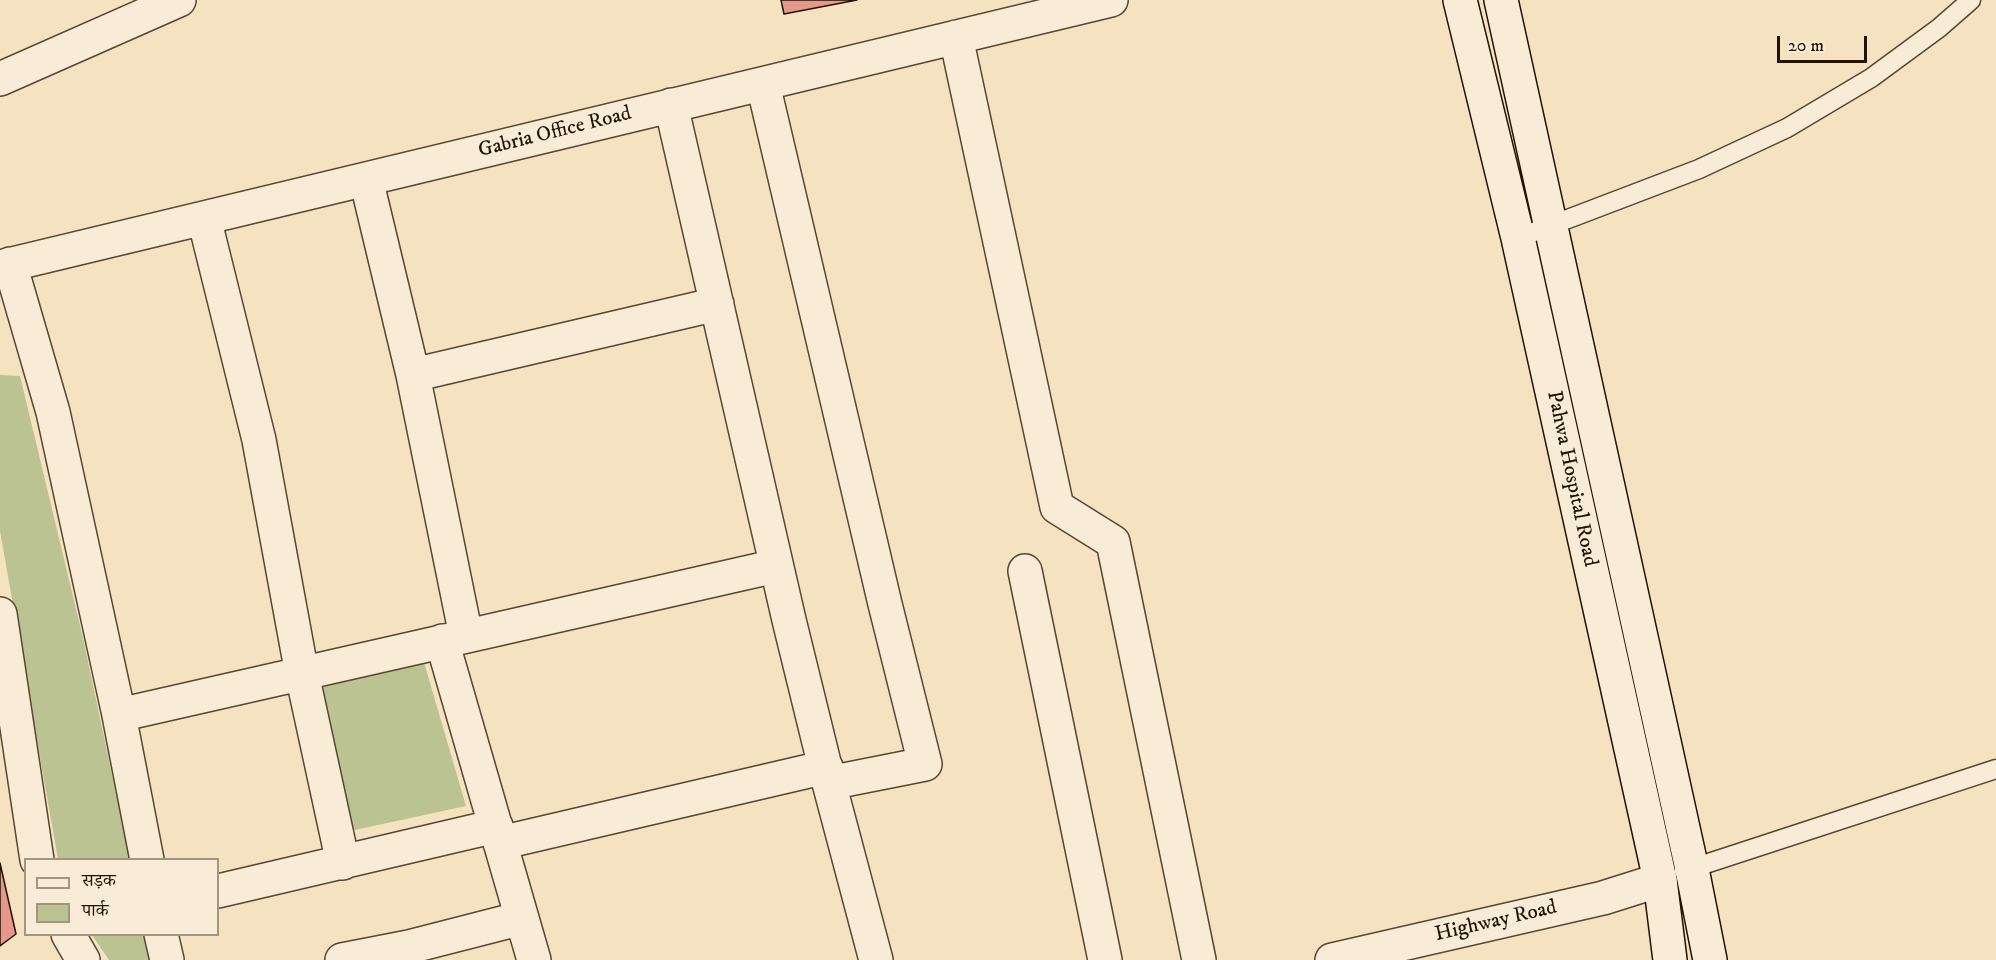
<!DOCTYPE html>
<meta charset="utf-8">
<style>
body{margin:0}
#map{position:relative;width:1996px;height:960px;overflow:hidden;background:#f5e2c0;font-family:"IM FELL DW Pica","Noto Serif Devanagari",serif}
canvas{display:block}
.legend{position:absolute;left:24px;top:858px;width:195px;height:78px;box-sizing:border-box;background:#f8ecd6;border:2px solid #a29582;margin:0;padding:8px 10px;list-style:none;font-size:18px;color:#221203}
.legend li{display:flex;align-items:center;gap:12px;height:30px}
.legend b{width:30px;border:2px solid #a29582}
.scale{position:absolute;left:1777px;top:36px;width:90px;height:27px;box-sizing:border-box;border:3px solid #221203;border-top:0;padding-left:8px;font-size:18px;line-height:21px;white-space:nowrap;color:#221203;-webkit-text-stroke:4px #f8ecd6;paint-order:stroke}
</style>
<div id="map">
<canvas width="1996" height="960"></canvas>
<ul class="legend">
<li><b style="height:8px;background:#f8ecd6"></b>सड़क</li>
<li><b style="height:16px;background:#bbc393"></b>पार्क</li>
</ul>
<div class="scale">20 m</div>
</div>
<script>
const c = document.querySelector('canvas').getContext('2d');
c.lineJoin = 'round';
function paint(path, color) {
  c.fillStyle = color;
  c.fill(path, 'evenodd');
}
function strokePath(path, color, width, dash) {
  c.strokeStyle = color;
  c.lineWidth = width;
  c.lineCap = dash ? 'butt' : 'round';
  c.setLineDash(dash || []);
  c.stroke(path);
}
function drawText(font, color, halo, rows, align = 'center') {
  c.font = font + ' "IM FELL DW Pica",serif';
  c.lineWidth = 4.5;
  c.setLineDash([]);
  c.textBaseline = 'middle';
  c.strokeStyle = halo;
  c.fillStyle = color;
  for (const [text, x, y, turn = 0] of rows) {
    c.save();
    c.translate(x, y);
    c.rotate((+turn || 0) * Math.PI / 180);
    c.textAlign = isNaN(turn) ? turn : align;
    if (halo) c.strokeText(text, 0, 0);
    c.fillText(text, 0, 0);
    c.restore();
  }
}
paint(new Path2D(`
 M0,375L20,376L83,638L130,859H58L0,531Z
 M423,659L466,806L341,833L303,687Z
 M92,935H145L150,960H109Z`), '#bbc393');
const building = new Path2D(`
 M781,0H857L784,14Z
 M0,863L16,934L0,946Z`);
paint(building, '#e5988b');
strokePath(building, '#221203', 1.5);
const lane = new Path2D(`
 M1518,238L1699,169L1787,128L1871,78L1939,28L1971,0
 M1684,871L1996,769`);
const street = new Path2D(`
 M956,37L1057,507L1113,542L1199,960
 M0,79L179,0
 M763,84L885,604L925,764L829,783
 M671,105L789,620L829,783L876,960
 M366,179L413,375L466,636
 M204,218L259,440L302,674L343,863
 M10,264L53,412L119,715L147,860
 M0,267L1111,0
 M413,375L717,304
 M1025,571L1105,960
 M0,614L37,860
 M442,641L534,960
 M119,715L776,566
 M500,843L826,767
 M218,891L496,826
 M68,934L83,960
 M161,934L167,960
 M342,960L409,947L522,918
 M1332,960L1603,898L1660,880`);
const secondary = new Path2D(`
 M1460,0L1518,238L1660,880L1670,960
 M1501,0L1692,869L1710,960`);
strokePath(lane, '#574632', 21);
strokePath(street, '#574632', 36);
strokePath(secondary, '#221203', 36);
strokePath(lane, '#f8ecd6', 18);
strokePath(street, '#f8ecd6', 33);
strokePath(secondary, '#f8ecd6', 33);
drawText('21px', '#221203', '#f8ecd6', [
 ["Gabria Office Road",555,133,-14],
 ["Pahwa Hospital Road",1571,479,78],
 ["Highway Road",1496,922,-13]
]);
</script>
